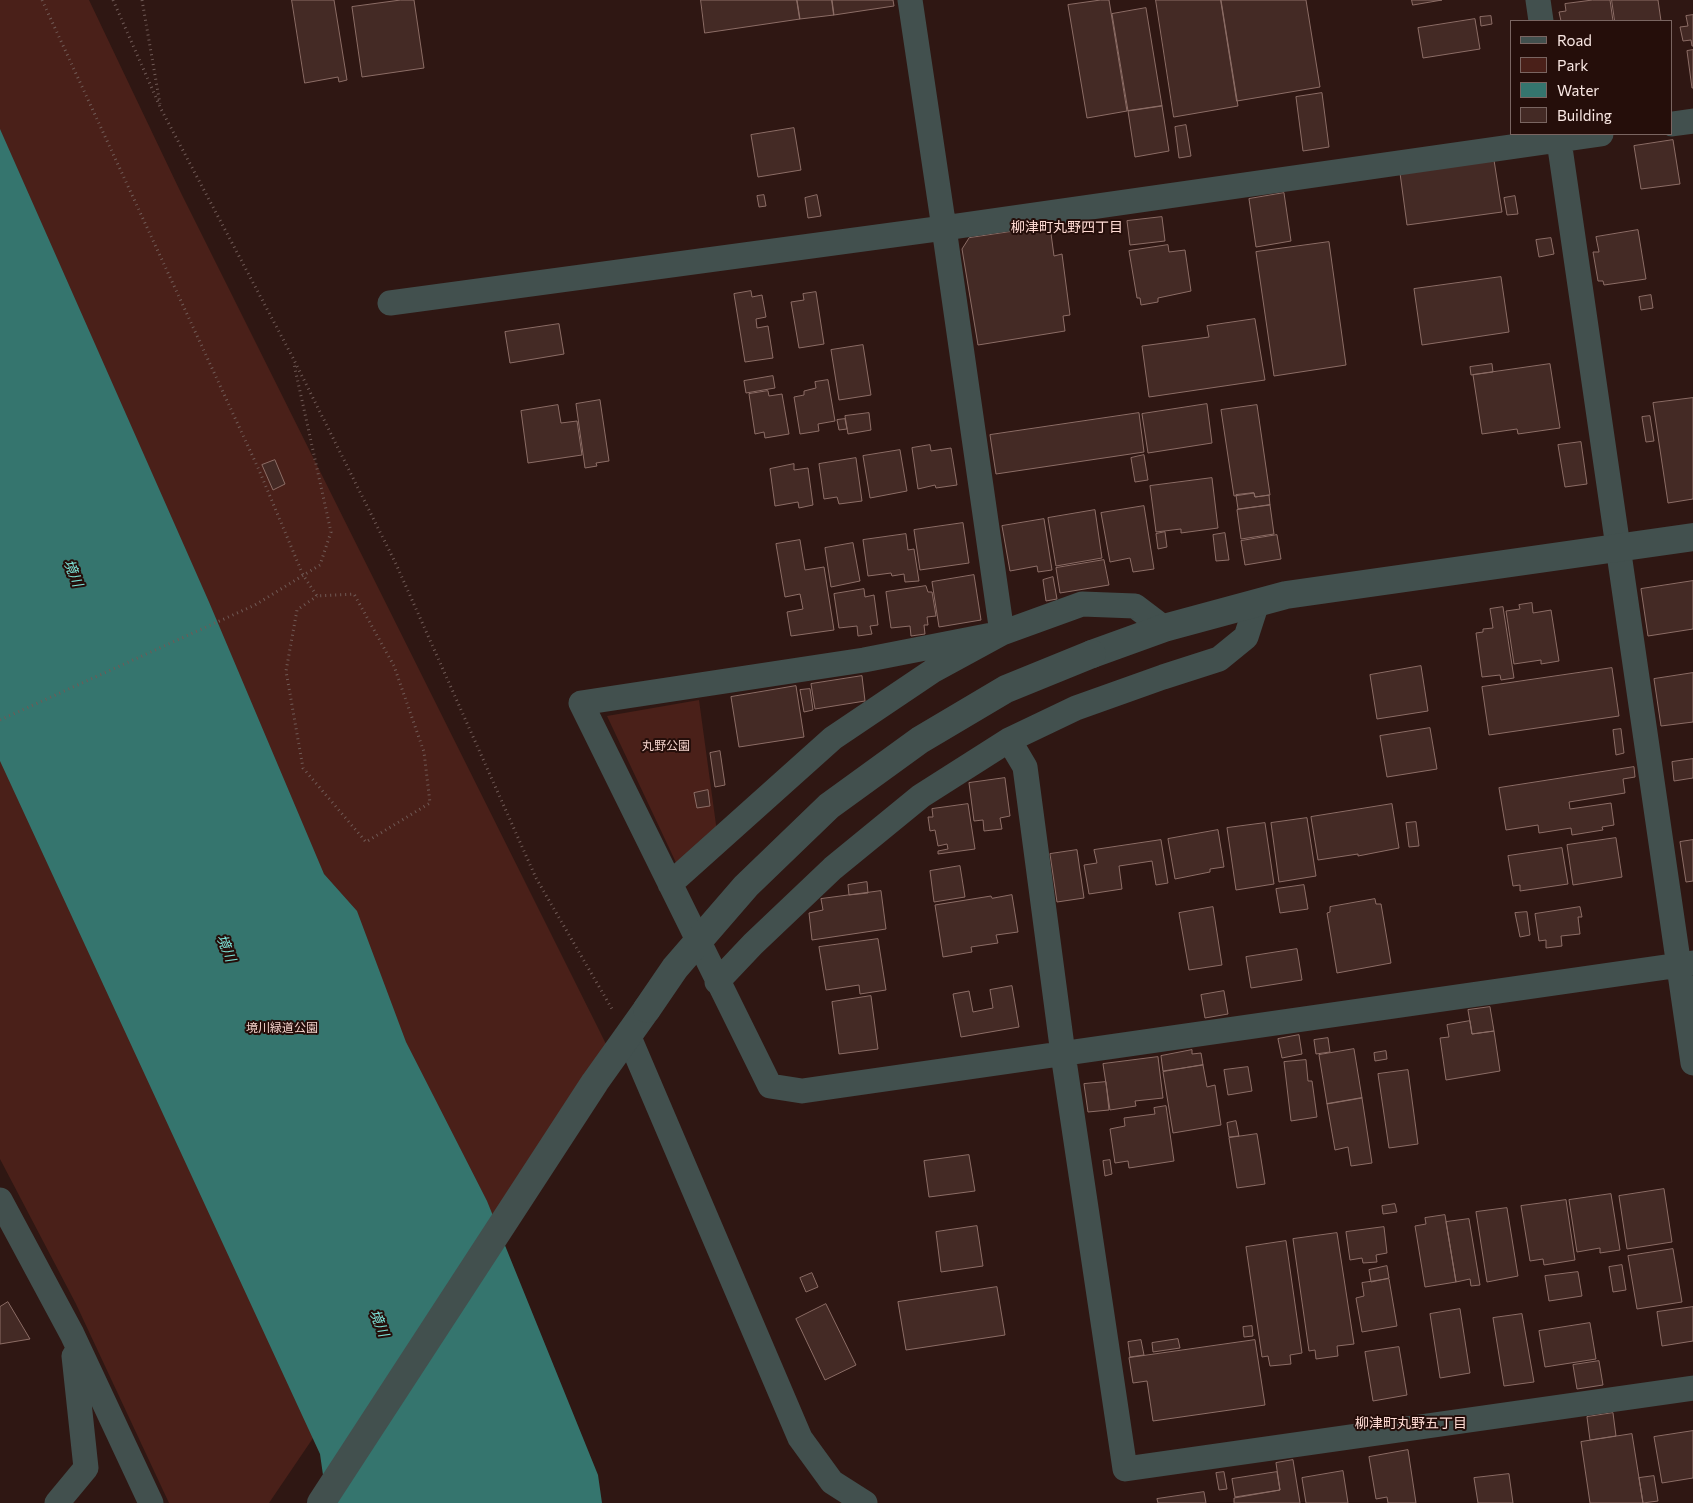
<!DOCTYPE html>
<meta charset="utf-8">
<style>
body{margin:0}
#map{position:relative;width:1693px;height:1503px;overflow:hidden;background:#2f1713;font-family:Commissioner,sans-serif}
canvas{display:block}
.legend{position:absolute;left:1510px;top:20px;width:162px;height:115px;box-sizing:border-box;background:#250e0a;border:1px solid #7a6561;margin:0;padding:6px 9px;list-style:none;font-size:15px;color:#fae8e4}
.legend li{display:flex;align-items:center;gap:10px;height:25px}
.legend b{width:25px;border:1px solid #7a6561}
</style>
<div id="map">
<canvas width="1693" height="1503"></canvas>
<ul class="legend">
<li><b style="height:6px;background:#42504e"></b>Road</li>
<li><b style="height:14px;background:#4a2019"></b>Park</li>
<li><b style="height:14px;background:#35756e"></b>Water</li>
<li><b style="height:14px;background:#442a25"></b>Building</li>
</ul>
</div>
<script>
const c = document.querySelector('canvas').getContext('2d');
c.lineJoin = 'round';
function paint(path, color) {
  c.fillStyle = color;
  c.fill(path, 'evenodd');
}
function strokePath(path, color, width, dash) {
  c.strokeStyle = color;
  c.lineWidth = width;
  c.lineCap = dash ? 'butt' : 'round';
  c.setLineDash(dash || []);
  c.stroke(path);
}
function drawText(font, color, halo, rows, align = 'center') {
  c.font = font + ' Commissioner,"Noto Sans JP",sans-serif';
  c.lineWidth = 4;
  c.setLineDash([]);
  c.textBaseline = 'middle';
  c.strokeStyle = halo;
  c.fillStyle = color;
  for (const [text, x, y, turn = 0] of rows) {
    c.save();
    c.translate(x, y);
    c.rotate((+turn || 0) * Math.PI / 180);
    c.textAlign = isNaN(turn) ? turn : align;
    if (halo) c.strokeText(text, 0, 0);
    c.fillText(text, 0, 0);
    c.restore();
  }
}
paint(new Path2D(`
 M0,0H89L181,193L610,1052L500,1211L368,1357L269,1503H169L76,1304L0,1159Z
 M699,700L717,832L679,869L607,716Z`), '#4a2019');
paint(new Path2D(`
 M0,129L209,602L324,874L357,911L406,1042L487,1201L598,1475L602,1503H327L320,1454L0,761Z`), '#35756e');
const building = new Path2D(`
 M292,0H334L347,80L339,82L338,77L305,83Z
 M401,0H414L424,68L362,77L352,7Z
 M701,0H797L800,19L705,33Z
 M797,0H832L834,15L800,19Z
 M832,0H893L894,6L834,15Z
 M1101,0H1109L1127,111L1087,118L1068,5Z
 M1156,0H1221L1238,106L1174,117Z
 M1221,0H1306L1320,87L1237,101Z
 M1412,0H1442L1413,5Z
 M1593,0H1610L1613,21H1561L1559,12L1566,11L1565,4Z
 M1612,0H1658L1661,21H1615Z
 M1146,8L1162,106L1128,111L1112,14Z
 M1693,15V46H1692L1691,40L1683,41L1680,27L1688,26L1686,16Z
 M1491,16L1492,24L1481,26L1480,17Z
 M1475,19L1480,49L1423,58L1418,28Z
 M1693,50V88H1692L1687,51Z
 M1322,93L1329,147L1303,151L1296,97Z
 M1162,106L1169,151L1135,157L1128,111Z
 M1186,125L1191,156L1179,158L1175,127Z
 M794,128L801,170L758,177L751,135Z
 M1673,140L1680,184L1641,189L1634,146Z
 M1494,160L1502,212L1407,225L1400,173Z
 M1284,193L1291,241L1256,247L1249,199Z
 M764,195L766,206L759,207L757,196Z
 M817,195L821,216L808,218L805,198Z
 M1515,196L1518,214L1507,215L1504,198Z
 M1162,217L1165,241L1130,245L1127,221Z
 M1050,226L1054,256L1062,254L1070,315L1063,316L1065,331L978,345L962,249L969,238Z
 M1638,230L1646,279L1604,285L1603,281H1598L1593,252H1599L1596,237Z
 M1551,238L1554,254L1539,257L1536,240Z
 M1329,242L1346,365L1274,376L1256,252Z
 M1168,245L1169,252L1185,250L1191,291L1158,298V302L1141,305L1140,298H1137L1129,251Z
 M1501,277L1509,332L1422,345L1414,289Z
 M751,291L752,297L762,295L766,317L756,319L757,328L768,326L773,358L745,362L734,294Z
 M816,292L824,344L799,348L791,302L804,300L803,294Z
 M1651,295L1653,308L1641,310L1639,297Z
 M1255,319L1265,380L1149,397L1142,346L1209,337L1207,326Z
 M559,324L564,354L510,363L505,332Z
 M863,345L871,395L839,400L831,350Z
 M1492,364L1493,372L1471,375L1470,367Z
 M1550,364L1560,428L1518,434L1517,429L1482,434L1473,375Z
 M773,376L775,388L746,393L744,381Z
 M828,380L835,421L818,424L819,431L800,434L794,397L804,395V391L816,388L815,382Z
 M768,391L769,396L782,394L789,434L765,438L764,432L755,434L749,394Z
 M1693,398V499L1668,503L1653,403Z
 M600,400L609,461L596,463L597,466L585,468L576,404Z
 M1207,404L1212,443L1148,453L1142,414Z
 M558,405L561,423L577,421L582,455L528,463L521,411Z
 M1257,405L1270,495L1255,497L1254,493L1234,496L1221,410Z
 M869,413L871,430L848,434L845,416Z
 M1139,413L1144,452L996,474L990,435Z
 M1650,416L1654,441L1646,442L1642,417Z
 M845,419L847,429L839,430L837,420Z
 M1581,442L1587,484L1565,487L1558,445Z
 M930,445L931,451L951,448L957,485L936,488L935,485L918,489L912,448Z
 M900,450L907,491L870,498L863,456Z
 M1144,455L1148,480L1135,482L1131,458Z
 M856,458L862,501L839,504L837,497L824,499L819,464Z
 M275,460L285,484L273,490L262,465Z
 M794,464V470L808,468L813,505L799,508L798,502L775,506L770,469Z
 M1212,478L1218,528L1181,533V529L1156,532L1150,486Z
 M1254,493L1255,497L1269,495L1270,505L1238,509L1236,495Z
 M1270,505L1274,534L1241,539L1237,510Z
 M1144,506L1154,569L1133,572L1130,558L1110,562L1101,513Z
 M1095,510L1102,558L1056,566L1048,518Z
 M1044,519L1052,570L1038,572L1037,566L1010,571L1002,526Z
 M963,523L969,563L920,570L914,530Z
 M1165,532L1167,547L1158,549L1156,534Z
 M1225,533L1229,560L1216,561L1213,535Z
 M906,534L908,550L914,549L919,581L905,582L904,574L892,576L891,573L868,576L863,540Z
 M1277,535L1281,559L1245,565L1241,541Z
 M800,540L805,570L824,567L834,630L791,636L787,612L803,609L800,594L785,597L776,544Z
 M853,543L860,581L831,587L825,548Z
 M1104,560L1109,585L1060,593L1056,568Z
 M974,575L981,620L939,627L932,582Z
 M1053,577L1057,599L1046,601L1043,580Z
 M1693,581V629L1648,636L1641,589Z
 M926,586L928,592H932L936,616L927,617L928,625H924L925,634L911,636L910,626L891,628L886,592Z
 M864,589L865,597L874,595L878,625L870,626L872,634L858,636L857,626L839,628L834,594Z
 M1532,603L1533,613L1551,610L1559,661L1541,664V660L1514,664L1506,611L1520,609L1519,605Z
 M1503,607L1514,678L1501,680L1500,675L1482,677L1476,633L1483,632V629L1493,628L1490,609Z
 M1421,666L1428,711L1377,719L1370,675Z
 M1612,668L1619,716L1489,735L1482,687Z
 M1693,673V722L1661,726L1654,679Z
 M862,676L865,701L815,709L811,684Z
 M796,686L804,737L739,747L731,697Z
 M810,689L813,710L804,712L800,690Z
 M1430,728L1437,769L1387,777L1380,736Z
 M1621,729L1624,753L1616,755L1613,730Z
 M720,751L725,785L715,787L710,753Z
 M1693,759V778L1674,781L1672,762Z
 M1634,767L1635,777L1623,779L1625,793L1569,802L1570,809L1611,803L1614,825L1602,827L1603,830L1572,835L1571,828L1539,833L1538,825L1506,830L1499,788Z
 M1005,778L1010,816L1000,818L1002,829L984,831L983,820L974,821L969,783Z
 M708,790L710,806L697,808L694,793Z
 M968,804L975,849L938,854V851L948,849L947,844L938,846L935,830L930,831L928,817H933L932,809Z
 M1392,804L1399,848L1358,856V854L1318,860L1311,817Z
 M1307,818L1316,876L1279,882L1271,823Z
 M1416,822L1419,846L1409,847L1406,823Z
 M1265,823L1274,884L1236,890L1227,828Z
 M1218,830L1224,867L1210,869V872L1175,879L1168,839Z
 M1616,838L1622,877L1573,885L1567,845Z
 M1161,840L1168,883L1156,885L1152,861L1119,866L1122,889L1089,894L1084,865L1097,863L1094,850Z
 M1693,840V881L1686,882L1680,842Z
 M1562,848L1568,884L1520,891V885L1513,886L1508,856Z
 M1077,850L1084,898L1057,902L1050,854Z
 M960,866L965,897L934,902L930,871Z
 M867,882L868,893L849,895L848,885Z
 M1304,885L1308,909L1280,913L1276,889Z
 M881,891L886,929L812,940L809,913L823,910L821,899Z
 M1012,895L1018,932L996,935L998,943L971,947L972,952L943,957L935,905L991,896L992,898Z
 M1375,899L1376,904H1381L1391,963L1337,973L1327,913L1330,912V907Z
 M1213,907L1222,965L1189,970L1179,913Z
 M1580,907L1582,917H1578L1580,934L1561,936L1562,946L1546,948V940L1539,941L1535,914Z
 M1527,912L1530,935L1520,937L1515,913Z
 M878,939L886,990L860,994L859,985L826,990L819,947Z
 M1297,949L1302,980L1251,988L1246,957Z
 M1012,986L1019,1027L961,1037L953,994L969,991L973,1012L993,1008L990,990Z
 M1224,991L1228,1014L1205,1018L1201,995Z
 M871,996L878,1049L839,1054L832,1002Z
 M1490,1007L1494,1031L1472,1034L1468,1010Z
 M1470,1021L1472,1034L1494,1031L1500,1071L1446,1080L1440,1038L1449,1037L1447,1025Z
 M1299,1035L1302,1054L1282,1058L1278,1039Z
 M1328,1038L1330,1052L1316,1054L1314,1040Z
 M1354,1049L1362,1098L1327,1104L1319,1055Z
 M1192,1050V1054L1201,1053L1203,1065L1163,1071L1161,1056Z
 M1386,1051L1387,1059L1375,1061L1374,1053Z
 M1158,1057L1163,1098L1135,1101L1136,1106L1110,1110L1103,1064Z
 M1306,1060L1308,1081H1312L1317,1117L1291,1121L1284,1062Z
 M1203,1065L1207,1087L1215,1085L1221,1125L1173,1133L1163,1072Z
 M1248,1067L1252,1091L1228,1095L1224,1070Z
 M1408,1070L1418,1144L1389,1148L1378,1074Z
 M1106,1082L1109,1110L1088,1112L1084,1084Z
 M1362,1098L1372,1163L1351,1166L1348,1147L1335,1150L1327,1104Z
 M1166,1106L1174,1161L1129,1168L1128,1161L1115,1163L1110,1129L1125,1126L1124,1118L1155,1114L1154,1108Z
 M1236,1121L1239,1136L1229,1137L1227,1123Z
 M1257,1134L1265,1184L1237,1188L1229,1138Z
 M969,1155L975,1191L929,1197L924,1161Z
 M1110,1160L1112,1174L1105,1176L1103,1161Z
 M1664,1189L1672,1242L1627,1249L1619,1196Z
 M1611,1194L1620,1250L1600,1253V1248L1577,1252L1569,1200Z
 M1566,1200L1575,1260L1544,1265L1543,1259L1530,1261L1521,1206Z
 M1395,1204L1397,1212L1383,1214L1382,1206Z
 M1507,1208L1518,1276L1487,1282L1476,1212Z
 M1445,1215L1456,1282L1425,1287L1415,1226L1426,1224L1425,1218Z
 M1469,1219L1480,1285L1471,1286L1470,1279L1456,1282L1446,1222Z
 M977,1226L983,1266L941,1272L936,1232Z
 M1384,1227L1387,1253L1376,1255L1377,1262L1363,1263L1362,1258L1350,1260L1346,1232Z
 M1337,1233L1354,1344L1337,1346L1338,1356L1316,1359L1315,1350L1309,1351L1293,1239Z
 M1286,1241L1302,1353L1290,1355L1291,1364L1270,1366L1268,1356L1262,1357L1246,1247Z
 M1673,1249L1682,1302L1637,1309L1628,1256Z
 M1622,1265L1626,1290L1613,1292L1609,1267Z
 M1387,1266L1389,1278L1371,1282L1369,1270Z
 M1578,1272L1582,1296L1549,1301L1545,1276Z
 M812,1273L818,1287L806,1292L800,1278Z
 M1389,1279L1397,1326L1362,1332L1356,1298L1364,1296L1362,1283Z
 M997,1287L1005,1335L906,1350L898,1302Z
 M8,1302L30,1339L0,1344V1307Z
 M826,1304L856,1365L825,1380L796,1319Z
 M1693,1307V1341L1662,1346L1657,1312Z
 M1460,1309L1470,1373L1440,1378L1430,1314Z
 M1522,1314L1534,1382L1504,1386L1493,1318Z
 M1590,1323L1596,1359L1545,1367L1539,1331Z
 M1252,1326L1253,1336L1244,1337L1243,1327Z
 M1178,1339L1180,1348L1153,1352L1152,1343Z
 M1141,1340L1144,1355L1130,1357L1128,1342Z
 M1255,1340L1265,1405L1153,1421L1147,1381L1133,1383L1129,1358Z
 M1399,1347L1407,1395L1373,1401L1365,1352Z
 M1599,1361L1603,1385L1577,1389L1573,1365Z
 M1613,1413L1616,1436L1590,1440L1587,1417Z
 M1693,1431V1478L1662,1483L1654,1437Z
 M1632,1434L1643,1503H1590L1581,1442Z
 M1408,1450L1416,1503H1388L1387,1497L1376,1499L1369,1457Z
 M1293,1460L1300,1503H1234V1498L1280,1490L1276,1463Z
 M1343,1471L1348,1503H1306L1302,1478Z
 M1224,1472L1227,1489L1219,1490L1216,1473Z
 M1277,1472L1280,1490L1235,1497L1232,1479Z
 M1509,1474L1513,1503H1478L1474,1478Z
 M1654,1476L1658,1501L1643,1503L1639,1478Z
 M1204,1492L1206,1503H1158L1157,1499Z`);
paint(building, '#442a25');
strokePath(building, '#8c6d66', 1);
strokePath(new Path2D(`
 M42,0L259,470L303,575L317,596L354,594L394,666L424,752L430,803L366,842L303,768L286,671L297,610L317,596
 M113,0L161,109L293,358L396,564L536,878L612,1009
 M142,0L160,104
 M0,720L255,605L320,565L331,532L294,364`), '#705a56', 3, [1, 4]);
strokePath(new Path2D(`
 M910,0L944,228L1002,633L864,660L581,703L770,1086L802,1091L1693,963
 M1538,0L1541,21
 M1672,124L1693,121
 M1558,134L1693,1063
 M390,303L944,228L1601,134
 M1009,740L1025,767L1063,1054L1125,1469L1693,1388
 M670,884L833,738L934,670L1002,633L1082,604L1135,606L1164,628
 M717,982L753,944L833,868L921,796L1009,740L1076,708L1163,677L1219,659L1246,637L1257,603
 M628,1035L800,1438L832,1482L865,1503
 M0,1200L72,1334L151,1503
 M57,1503L86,1468L74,1356`), '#42504e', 25);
strokePath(new Path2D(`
 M1092,654L1164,628L1286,595L1693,537
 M321,1503L595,1082L647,1009`), '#42504e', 28);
strokePath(new Path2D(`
 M647,1009L675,968L746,886L829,806L920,740L1006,689L1092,654`), '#42504e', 28);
drawText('12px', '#f4d3cc', '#250e0a', [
 ["丸野公園",666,746],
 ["境川緑道公園",282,1028]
]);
drawText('14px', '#ffdbd4', '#250e0a', [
 ["柳津町丸野四丁目",1067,227],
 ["柳津町丸野五丁目",1411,1423]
]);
drawText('italic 14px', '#7ce1d6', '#250e0a', [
 ["境川",73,573,68],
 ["境川",226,948,68],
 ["境川",379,1323,68]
]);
</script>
